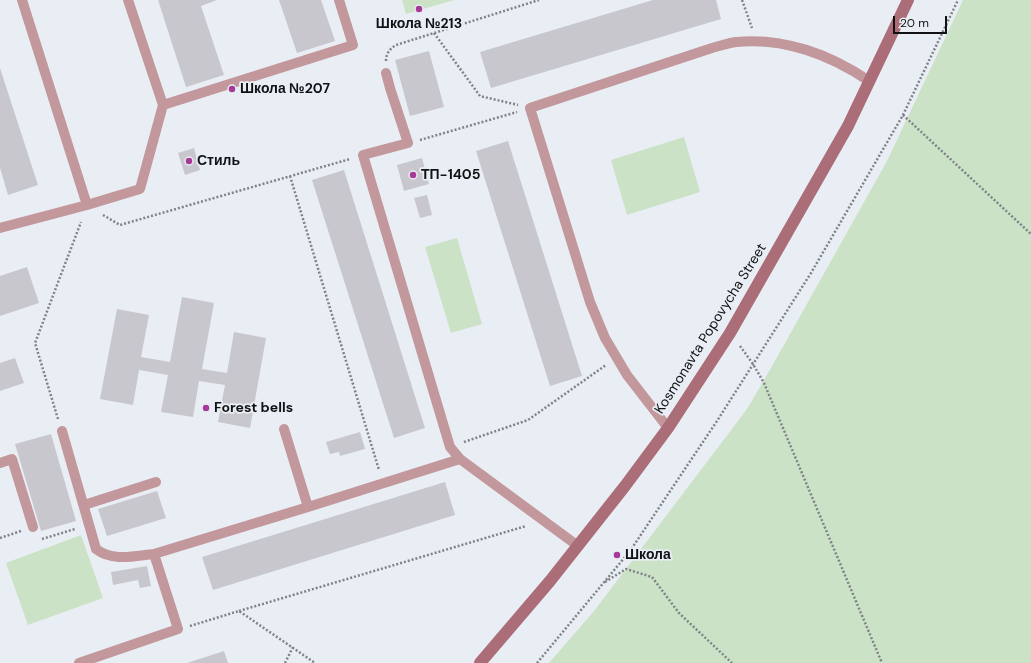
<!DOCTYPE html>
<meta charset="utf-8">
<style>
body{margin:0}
#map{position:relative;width:1031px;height:663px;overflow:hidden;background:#e9eef4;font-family:"DM Sans",sans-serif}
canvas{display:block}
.scale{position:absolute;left:893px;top:16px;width:54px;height:18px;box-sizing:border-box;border:2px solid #101214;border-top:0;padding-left:5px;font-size:12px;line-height:14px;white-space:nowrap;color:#101214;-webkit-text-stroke:3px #e9eef4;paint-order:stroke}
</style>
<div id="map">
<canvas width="1031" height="663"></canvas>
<div class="scale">20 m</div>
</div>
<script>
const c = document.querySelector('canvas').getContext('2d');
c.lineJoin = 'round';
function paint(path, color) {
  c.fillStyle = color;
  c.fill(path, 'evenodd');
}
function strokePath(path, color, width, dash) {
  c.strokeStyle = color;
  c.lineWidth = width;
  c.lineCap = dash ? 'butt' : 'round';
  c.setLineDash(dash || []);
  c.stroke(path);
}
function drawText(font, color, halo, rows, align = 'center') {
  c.font = font + ' "DM Sans",sans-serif';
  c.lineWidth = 3.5;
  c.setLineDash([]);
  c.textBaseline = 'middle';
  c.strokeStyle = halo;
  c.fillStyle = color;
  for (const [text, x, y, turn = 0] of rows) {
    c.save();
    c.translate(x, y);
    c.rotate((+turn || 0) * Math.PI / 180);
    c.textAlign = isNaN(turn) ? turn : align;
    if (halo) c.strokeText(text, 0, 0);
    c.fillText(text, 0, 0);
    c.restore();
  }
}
paint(new Path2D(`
 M402,0H454L406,14Z
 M963,0H1031V663H549L594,611L747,409L771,368L887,161Z
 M684,137L700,192L627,215L611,160Z
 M457,238L482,324L451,333L425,247Z
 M81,535L103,598L28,625L6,563Z`), '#cbe2c7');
paint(new Path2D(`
 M158,0H217L201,6L224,75L186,87Z
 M279,0H321L335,41L297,53Z
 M653,0H716L721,19L491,88L480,52Z
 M429,51L444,107L410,116L395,60Z
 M0,68L38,185L8,195L0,168Z
 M508,141L582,376L550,386L476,151Z
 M194,148L200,170L185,175L178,153Z
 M422,158L429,184L404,191L397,165Z
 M344,170L425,428L394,438L312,180Z
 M427,195L432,215L420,218L414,198Z
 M27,267L39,303L0,316V276Z
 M182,297L214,303L202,369L227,373L234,332L266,338L250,428L218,422L225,385L199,381L193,417L161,412L168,375L139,370L133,405L100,399L117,309L149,315L141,357L170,362Z
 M15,358L24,383L0,391V363Z
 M360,432L365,449L340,456L339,452L330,454L326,442Z
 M51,434L76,521L41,531L15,444Z
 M445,482L455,515L213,590L202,557Z
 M157,491L166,518L107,536L98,509Z
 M147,566L151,586L140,588L138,580L113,585L111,572Z
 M224,651L228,663H187Z`), '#c8c7ce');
strokePath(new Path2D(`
 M742,0L752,28
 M434,33L480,96L518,105
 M386,61C386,53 390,49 396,45L539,0
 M903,115L1031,234
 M420,140L517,112
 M290,176L379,470
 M103,215L120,225L350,159
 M740,346L753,364L764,383L882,663
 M58,419L35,343L81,222
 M464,442L528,420L606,365
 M0,538L21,531
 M42,539L75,529
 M605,582L626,569L652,577L679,613L732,663
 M239,611L526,526
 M190,626L239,611L315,663
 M285,663L293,647
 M537,663L630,551L717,421L811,273L903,115L958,0`), '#7f8286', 2.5, [2, 2]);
strokePath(new Path2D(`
 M22,0L87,205
 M386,73L390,88L408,143L363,155L450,447L460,459L578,546
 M163,105L353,45L339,0
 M0,228L87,205L140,189L163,105L128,0
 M668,428L627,375L605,338L590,302L530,108L712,48C720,46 728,43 736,42C784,37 831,55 869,81
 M284,429L308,507
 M62,431L96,549C113,562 134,556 154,554
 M0,463L12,459L33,527
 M84,505L156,482
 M79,663L178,629L154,554L308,507L460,459`), '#c3989d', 10);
strokePath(new Path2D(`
 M480,663L550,581L625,486L668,428L730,333L848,126L908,0`), '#ab6d77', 12);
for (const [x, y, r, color] of [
 [419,9,4,"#a73a99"],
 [232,89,4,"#a73a99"],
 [189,161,4,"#a73a99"],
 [413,175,4,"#a73a99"],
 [206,408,4,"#a73a99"],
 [617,555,4,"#a73a99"]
]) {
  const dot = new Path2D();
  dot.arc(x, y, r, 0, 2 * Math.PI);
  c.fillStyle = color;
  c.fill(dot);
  strokePath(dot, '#e9eef4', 1.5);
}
drawText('bold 14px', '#101214', '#e9eef4', [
 ["Школа №213",419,24,"center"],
 ["Школа №207",240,89],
 ["Стиль",197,161],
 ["ТП-1405",421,175],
 ["Forest bells",214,408],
 ["Школа",625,555]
], 'left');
drawText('14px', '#101214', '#e9eef4', [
 ["Kosmonavta Popovycha Street",711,329,-58]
]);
</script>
